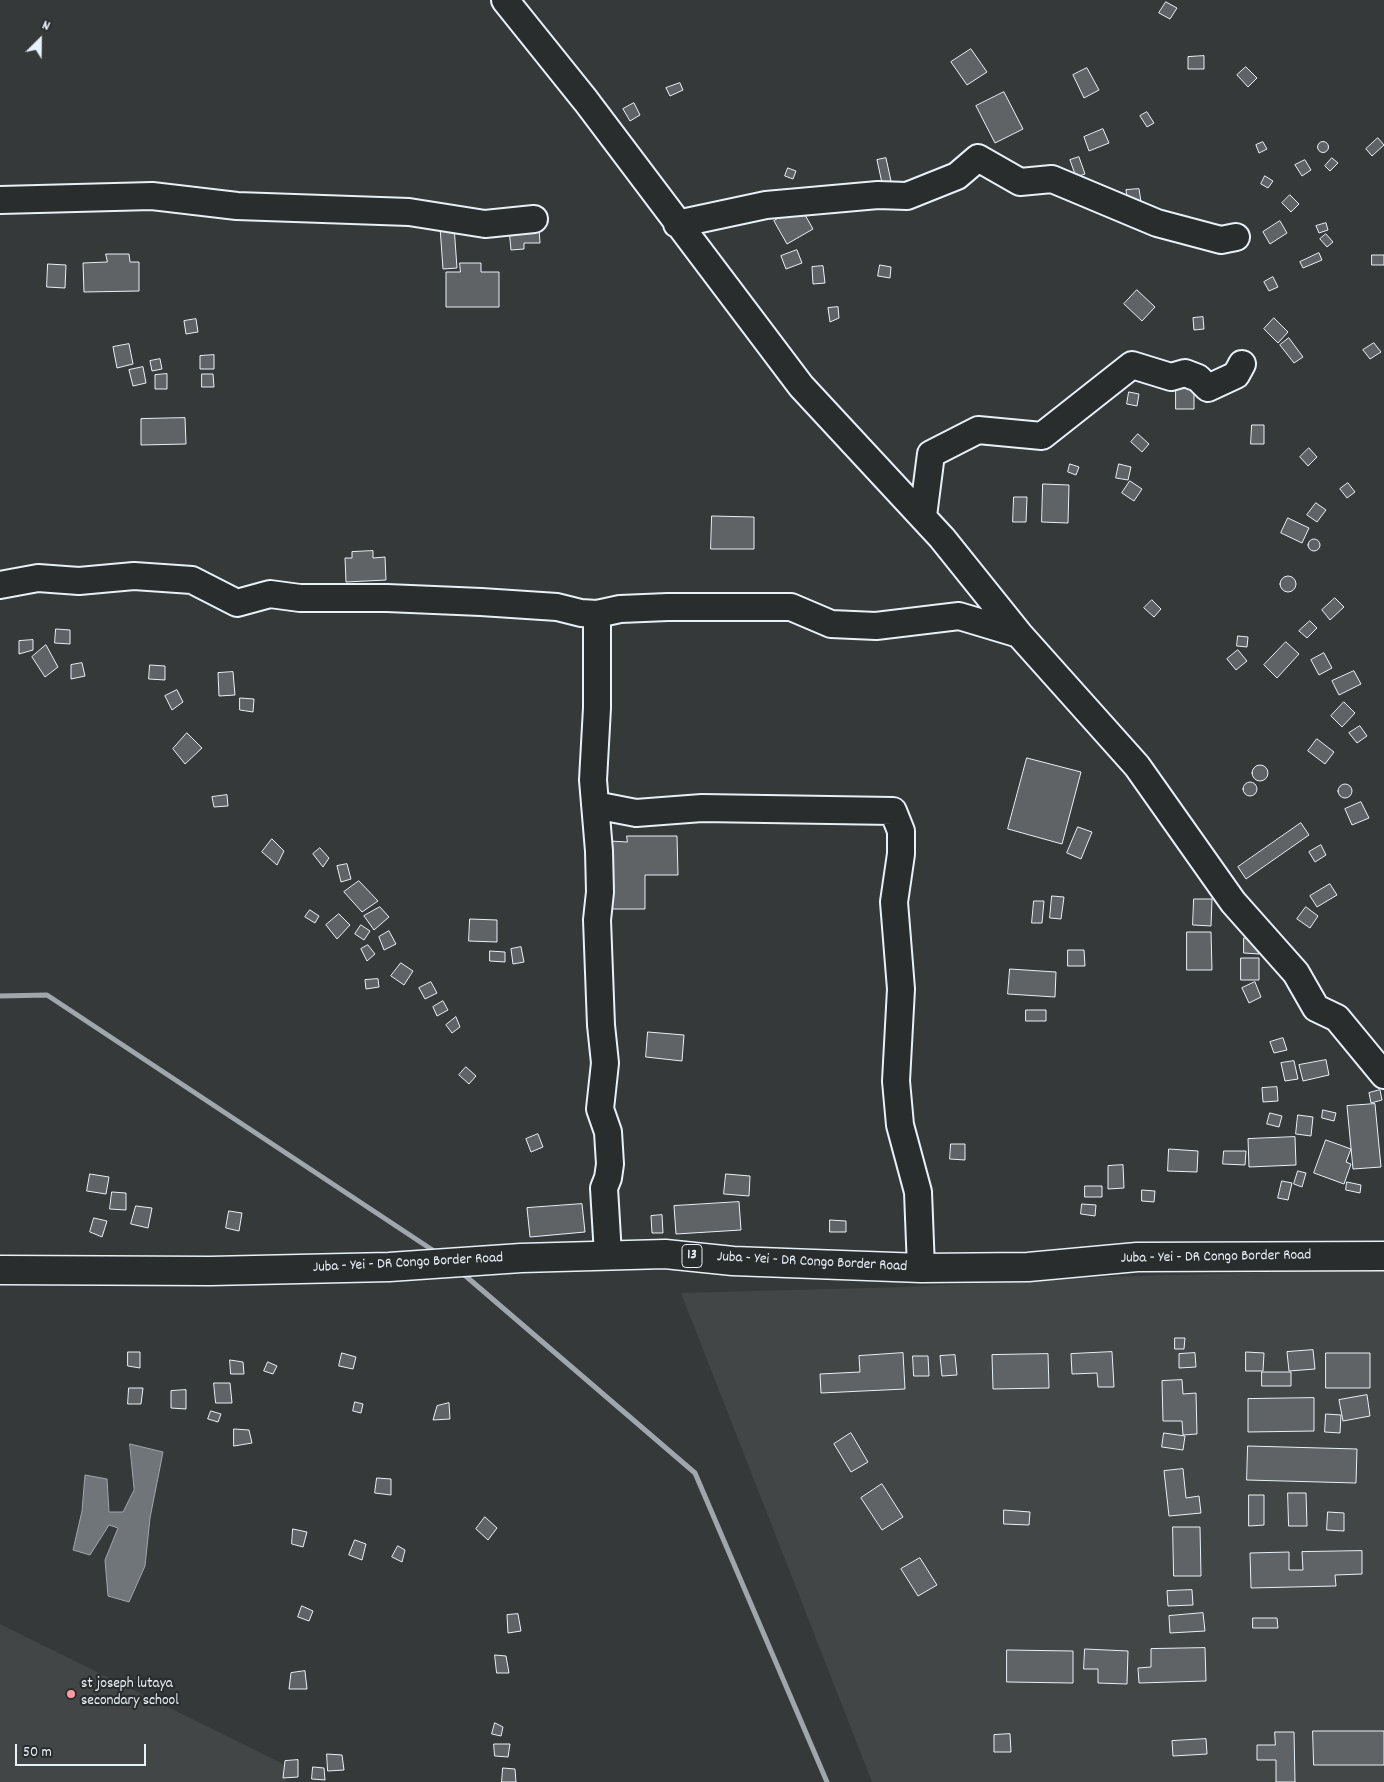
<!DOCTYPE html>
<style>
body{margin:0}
#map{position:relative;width:1384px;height:1782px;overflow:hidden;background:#35393a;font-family:Dekko,sans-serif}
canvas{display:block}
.north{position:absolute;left:15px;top:15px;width:50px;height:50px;-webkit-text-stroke:4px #2a2d2e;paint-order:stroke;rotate:23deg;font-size:14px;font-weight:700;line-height:20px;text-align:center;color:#e8f1f8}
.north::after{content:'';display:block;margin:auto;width:18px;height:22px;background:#e8f1f8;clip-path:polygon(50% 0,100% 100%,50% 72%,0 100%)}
.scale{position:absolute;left:15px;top:1744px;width:131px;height:22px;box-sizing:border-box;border:2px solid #e8f1f8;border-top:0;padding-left:6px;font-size:15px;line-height:18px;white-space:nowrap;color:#e8f1f8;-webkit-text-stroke:4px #2a2d2e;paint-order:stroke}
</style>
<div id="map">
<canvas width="1384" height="1782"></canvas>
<div class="north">N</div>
<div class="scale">50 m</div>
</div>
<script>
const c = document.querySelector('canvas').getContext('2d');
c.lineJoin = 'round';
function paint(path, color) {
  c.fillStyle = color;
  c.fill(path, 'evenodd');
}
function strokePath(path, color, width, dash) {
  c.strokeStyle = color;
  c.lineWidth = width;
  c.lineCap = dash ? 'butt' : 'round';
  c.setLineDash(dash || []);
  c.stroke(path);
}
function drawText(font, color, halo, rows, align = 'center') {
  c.font = font + ' Dekko,sans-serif';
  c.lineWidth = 4.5;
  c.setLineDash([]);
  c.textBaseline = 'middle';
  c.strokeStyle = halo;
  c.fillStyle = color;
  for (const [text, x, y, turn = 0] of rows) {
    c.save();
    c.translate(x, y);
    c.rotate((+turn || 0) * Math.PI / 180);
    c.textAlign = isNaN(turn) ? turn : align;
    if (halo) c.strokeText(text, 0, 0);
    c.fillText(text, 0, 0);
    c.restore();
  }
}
paint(new Path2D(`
 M1384,1269V1782H872L681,1293L906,1287L1100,1277Z
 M0,1624L283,1764L286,1782H0Z`), '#424647');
const water = new Path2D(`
 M130,1444L163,1452L150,1518L145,1566L129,1602L108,1596L105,1560L118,1528L109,1525L90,1555L73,1550L82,1511L85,1475L107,1479L109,1512H123L134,1490Z`);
paint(water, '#707579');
strokePath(water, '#a0a7ac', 1);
strokePath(new Path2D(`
 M0,996L47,995L437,1253
 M461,1272L695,1473L827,1782`), '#a0a7ac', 5);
const building = new Path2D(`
 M1166,2L1177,8L1170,19L1159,13Z
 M971,49L987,72L967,85L951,62Z
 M1204,56V69H1188V57Z
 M1246,67L1257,78L1248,87L1237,75Z
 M1087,68L1099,90L1084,98L1073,75Z
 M680,83L683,90L670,96L666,88Z
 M1004,92L1023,129L995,143L976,106Z
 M634,103L640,115L630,121L623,109Z
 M1147,112L1154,123L1147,127L1140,116Z
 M1103,129L1109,143L1089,151L1084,137Z
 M1378,138L1384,145L1372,156L1366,149Z
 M1317.5 147a5.5 5.5 0 1 1 11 0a5.5 5.5 0 1 1-11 0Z
 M1263,142L1267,149L1259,153L1256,145Z
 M1079,157L1085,174L1076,177L1070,160Z
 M886,158L891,181L882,183L877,160Z
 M1332,158L1338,163L1330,171L1325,166Z
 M1305,160L1311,170L1302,176L1295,165Z
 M788,168L796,171L793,179L785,176Z
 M1265,176L1273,181L1268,188L1261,184Z
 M1139,189L1142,208L1129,210L1126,190Z
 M1290,195L1299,204L1291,212L1282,203Z
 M800,206L813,229L787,244L774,221Z
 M1280,221L1287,233L1270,244L1263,232Z
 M1326,223L1328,230L1319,233L1316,226Z
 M454,226L457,268L443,269L440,227Z
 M539,228L540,243H524V249L511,250L509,229Z
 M1326,234L1333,242L1327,247L1320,239Z
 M797,250L802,263L786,269L781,256Z
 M1319,253L1322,260L1303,268L1300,262Z
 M106,254H129L130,262H139V291L84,292L83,263L107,262Z
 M1372,255H1384V265H1372Z
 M460,263H481V272H499V307H446V272H460Z
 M48,264L66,265L65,288L47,287Z
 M880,265L891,267L890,278L878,276Z
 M823,266L825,283L813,284L812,267Z
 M1273,277L1278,287L1269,291L1264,282Z
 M1137,290L1155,307L1142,321L1124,304Z
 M838,307L839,318L830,322L828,308Z
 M1203,317L1204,329L1194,330L1193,318Z
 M1274,318L1288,332L1278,343L1264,329Z
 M196,319L198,332L186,334L184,321Z
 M1289,338L1303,357L1294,363L1280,345Z
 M1374,343L1381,352L1370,359L1363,350Z
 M129,344L133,364L117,368L113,347Z
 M214,355V369H200V356Z
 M160,359L162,369L152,371L150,361Z
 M143,367L146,383L133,386L129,370Z
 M167,374V389H155V375Z
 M202,374H213L214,387H202Z
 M1176,379H1194V409H1176Z
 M1129,392L1139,394L1137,406L1127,404Z
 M185,418L186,444L141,445V419Z
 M1252,425H1264V444H1251Z
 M1138,434L1149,444L1142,452L1131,442Z
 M1309,448L1317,457L1308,466L1300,457Z
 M1070,464L1079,467L1076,475L1068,472Z
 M1119,464L1131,467L1128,480L1116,478Z
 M1130,481L1142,489L1134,501L1122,493Z
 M1348,483L1355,492L1347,498L1340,489Z
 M1043,484L1069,485L1068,523L1042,522Z
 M1014,497H1027L1026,522H1013Z
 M1316,503L1326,510L1317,522L1307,515Z
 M712,516L754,517V549H711Z
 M1288,518L1309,528L1302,543L1281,533Z
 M1308 545a6 6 0 1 1 12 0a6 6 0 1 1-12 0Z
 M373,551V558L385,557L386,580L346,582L345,558H352V552Z
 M1280 584a8 8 0 1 1 16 0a8 8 0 1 1-16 0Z
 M1335,598L1344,607L1330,620L1322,610Z
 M1152,600L1161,609L1154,617L1144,608Z
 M1310,621L1317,628L1307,638L1299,631Z
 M56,629L70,630V644L55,643Z
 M1238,636L1248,637L1247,647L1237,646Z
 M33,640V650L19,654V641Z
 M1286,642L1299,654L1277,678L1264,665Z
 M46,645L58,667L45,677L32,657Z
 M1238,650L1247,661L1236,670L1227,659Z
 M1324,653L1332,668L1319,675L1311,660Z
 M82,663L85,676L71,679V665Z
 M150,665L165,666V680L149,679Z
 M1354,671L1361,684L1339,695L1332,681Z
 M233,672L235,695L219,696L218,673Z
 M177,690L183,702L172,710L165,696Z
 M240,698L254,699L253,712L240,710Z
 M1344,702L1355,713L1342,727L1331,716Z
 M1360,726L1367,736L1357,743L1349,733Z
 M187,733L202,748L185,764L173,749Z
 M1317,739L1334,752L1325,764L1308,751Z
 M1027,758L1081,772L1062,844L1008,829Z
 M1252 773a8 8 0 1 1 16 0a8 8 0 1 1-16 0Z
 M1243 789a7 7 0 1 1 14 0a7 7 0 1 1-14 0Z
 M1338 791a7 7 0 1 1 14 0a7 7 0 1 1-14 0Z
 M227,795L228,806L214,807L212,797Z
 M1361,802L1369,818L1352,825L1345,809Z
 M1301,823L1309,835L1246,879L1238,867Z
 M1078,827L1092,832L1081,859L1067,853Z
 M627,836H677L678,875H645V909H609V841L627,842Z
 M272,839L284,851L277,865L262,852Z
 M1321,845L1326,855L1315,862L1309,852Z
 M320,848L329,858L323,867L313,854Z
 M347,864L351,879L341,882L337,866Z
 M359,881L378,901L362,912L344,892Z
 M1330,884L1337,895L1317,907L1310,896Z
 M1052,896L1064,897L1061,919L1050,918Z
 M1194,899H1212L1211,926L1193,925Z
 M1034,901H1044L1042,923H1032Z
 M380,907L389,917L374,930L364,916Z
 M1306,907L1318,916L1310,928L1297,919Z
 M310,910L319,916L315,923L305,917Z
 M339,914L350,925L337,939L326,925Z
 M470,919L497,920V942L469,941Z
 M361,925L370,931L364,940L355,934Z
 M389,931L396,944L384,950L379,937Z
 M1187,932H1211L1212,970H1187Z
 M1244,938H1260L1259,954L1244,953Z
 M368,945L375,954L367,961L361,949Z
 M521,947L524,962L513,964L511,949Z
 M1068,950H1084L1085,966H1068Z
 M490,951L505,952V962L490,961Z
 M1241,958H1259V980H1241Z
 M401,963L413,971L404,985L391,976Z
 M1010,969L1056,972L1055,997L1008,994Z
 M378,979L379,987L366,989L365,980Z
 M431,982L437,993L425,999L419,988Z
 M1255,982L1261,997L1249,1003L1242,988Z
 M443,1001L448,1010L437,1016L433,1007Z
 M1026,1010H1046V1021H1026Z
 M456,1017L460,1027L452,1033L446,1025Z
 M648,1032L684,1035L682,1061L646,1057Z
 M1283,1038L1287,1050L1274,1053L1270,1042Z
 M1326,1060L1329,1075L1303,1081L1299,1065Z
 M1294,1061L1298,1079L1285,1081L1281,1063Z
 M466,1067L476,1076L469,1084L459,1075Z
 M1277,1087L1278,1101L1263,1102L1262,1088Z
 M1380,1090L1382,1100L1371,1103L1369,1093Z
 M1375,1104L1381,1167L1353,1169L1347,1106Z
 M1323,1110L1336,1113L1334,1121L1322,1118Z
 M1270,1113L1282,1116L1279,1127L1267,1124Z
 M1298,1115L1313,1117L1311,1136L1296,1134Z
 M538,1134L543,1147L531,1152L526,1139Z
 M1295,1137L1296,1165L1249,1167L1248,1139Z
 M1326,1140L1351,1149L1346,1162L1351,1164L1344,1184L1314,1173Z
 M951,1144H965V1160L950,1159Z
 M1169,1149L1198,1151L1197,1172L1168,1171Z
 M1224,1151H1246L1245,1165L1223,1164Z
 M1123,1165L1124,1188L1108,1189V1166Z
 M1298,1171L1306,1173L1302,1187L1294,1184Z
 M90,1174L109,1177L106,1194L87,1191Z
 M726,1174L750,1176L749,1196L724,1194Z
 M1282,1181L1292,1183L1288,1200L1278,1198Z
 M1347,1182L1361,1185L1360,1193L1346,1190Z
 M1085,1186H1102V1197H1085Z
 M1142,1190L1155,1191L1154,1202L1142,1201Z
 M112,1192L126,1193V1210L110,1209Z
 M739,1202L741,1230L676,1234L674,1206Z
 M582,1204L585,1232L530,1237L527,1208Z
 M1082,1204L1096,1205L1095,1216L1081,1214Z
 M136,1206L152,1208L148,1228L131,1224Z
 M229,1211L242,1213L239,1231L226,1228Z
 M662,1215L663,1233H652L651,1216Z
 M94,1218L107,1221L102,1237L90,1232Z
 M830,1220L846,1221V1232H830Z
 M1175,1338H1185L1184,1349H1175Z
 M1313,1350L1315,1369L1289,1371L1287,1352Z
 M128,1352H140V1368L128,1366Z
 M1112,1352L1114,1387H1098L1097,1373L1072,1374L1071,1354Z
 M1246,1352L1264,1353L1263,1371H1246Z
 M342,1353L356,1357L353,1369L339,1366Z
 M903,1353L905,1389L821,1393L820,1374L860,1372L859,1356Z
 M1195,1353L1196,1367L1179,1368V1354Z
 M1326,1353H1370V1388H1326Z
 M1048,1354L1049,1388L993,1389L992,1355Z
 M955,1355L957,1375L942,1376L940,1356Z
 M913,1356H928L929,1376H914Z
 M230,1360L243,1362L244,1374H231Z
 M268,1362L277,1366L273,1374L264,1371Z
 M1262,1372H1291V1386H1262Z
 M1182,1380L1183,1394L1196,1393L1197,1434L1183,1435L1182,1421H1163L1162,1381Z
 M214,1383H230L232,1403H216Z
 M129,1388H143L141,1404H128Z
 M186,1390V1409L171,1408V1391Z
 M1367,1395L1370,1416L1343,1421L1339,1400Z
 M1314,1398V1431L1248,1432V1399Z
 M355,1402L363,1404L361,1413L353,1411Z
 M449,1403L450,1419L433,1420L437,1406Z
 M211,1411L221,1414L218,1422L208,1419Z
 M1326,1414L1341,1415L1340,1433L1325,1432Z
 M234,1429L249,1430L252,1443L234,1446Z
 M851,1433L868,1462L851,1472L834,1444Z
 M1164,1433L1185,1436L1183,1450L1162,1447Z
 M1248,1446L1357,1449L1356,1483L1247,1480Z
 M1183,1469L1186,1498L1199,1496L1201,1513L1169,1516L1164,1471Z
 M377,1478L391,1479V1495L375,1493Z
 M882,1484L903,1517L882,1530L861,1498Z
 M1288,1493H1306L1307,1526H1289Z
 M1249,1495H1264V1525L1249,1526Z
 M1004,1510L1030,1512L1029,1525L1004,1524Z
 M1328,1512L1344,1513V1531L1327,1530Z
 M485,1517L497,1528L488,1540L476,1529Z
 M1173,1527H1200L1201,1576H1174Z
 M293,1529L307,1532L303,1547L292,1544Z
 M355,1540L366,1544L362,1560L349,1555Z
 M398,1546L405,1550L402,1562L392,1557Z
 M1362,1551V1574L1335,1575L1336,1586L1251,1588L1250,1553L1289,1552V1570H1303L1302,1552Z
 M920,1558L937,1585L918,1596L901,1569Z
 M1192,1590L1193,1605L1168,1606L1167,1591Z
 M302,1606L313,1611L309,1621L298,1617Z
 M1203,1613L1205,1631L1170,1633L1169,1616Z
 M518,1614L521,1631L508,1633L507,1615Z
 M1253,1618H1277L1278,1628H1253Z
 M1205,1648L1206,1681L1139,1683L1138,1668L1151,1667V1649Z
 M1085,1649L1128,1651L1127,1684L1098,1683V1669H1084Z
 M1007,1650L1073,1651V1683L1007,1682Z
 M495,1655L506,1656L509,1673H497Z
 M305,1671L307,1689H289L291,1673Z
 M495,1723L503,1727L501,1736L492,1734Z
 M1313,1731H1384V1765H1314Z
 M1275,1732H1294L1295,1782H1276V1760H1257V1745H1275Z
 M1010,1734L1011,1752H994V1735Z
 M1206,1739L1207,1754L1173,1756L1172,1741Z
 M494,1744H510L508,1757L495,1756Z
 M327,1754L342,1755L344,1770L328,1771Z
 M298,1760V1777L283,1778L285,1761Z
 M313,1767L324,1768L325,1780L312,1779Z
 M503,1768L515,1769L516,1782H502Z`);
paint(building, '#5f6365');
strokePath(building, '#e8f1f8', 1);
const minor = new Path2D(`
 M505,0L586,101L801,386L942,538L1019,634L1137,766L1233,902L1296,973L1316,1008L1337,1018L1384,1075
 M0,200L152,196L237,206L409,212L485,224L534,219
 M677,224L766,205L878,195L907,196L957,176L978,158L1020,182L1052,179L1157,223L1221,240L1236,237
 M923,516L931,454L978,430L1042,436L1132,365L1171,377L1185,373L1198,378L1208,388L1236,375L1242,364
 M0,585L38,578L79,581L134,576L192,580L237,603L270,594L300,598H387L481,602L557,607L581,613L597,614L620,609L668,607H791L831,624L876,626L959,616L1019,634
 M597,614V708L593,780L599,851L600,892L597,920L601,1025L605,1063L600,1109L608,1132L610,1164L608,1178L604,1188L608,1255
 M595,805L636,813L702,808L893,811L901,831V854L894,902L901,989L896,1081L900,1125L918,1192L921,1268`);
const major = new Path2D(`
 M0,1270L210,1271L389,1267L521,1258L665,1254L733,1261L921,1268L1028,1267L1137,1257L1384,1256`);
strokePath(minor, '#e8f1f8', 30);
strokePath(major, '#e8f1f8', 31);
strokePath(minor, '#2a2d2e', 26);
strokePath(major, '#2a2d2e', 28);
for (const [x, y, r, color] of [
 [71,1694,5,"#ff9aa2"]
]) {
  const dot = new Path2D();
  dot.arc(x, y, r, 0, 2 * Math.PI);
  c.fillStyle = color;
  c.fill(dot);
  strokePath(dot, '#2a2d2e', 2);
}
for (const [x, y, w] of [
 [692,1256,20]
]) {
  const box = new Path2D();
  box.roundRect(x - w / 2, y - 11.5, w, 23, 4);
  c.fillStyle = '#2a2d2e';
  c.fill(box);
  strokePath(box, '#e8f1f8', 1);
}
drawText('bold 14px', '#e8f1f8', null, [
 ["13",692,1256]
]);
drawText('15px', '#e8f1f8', '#2a2d2e', [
 ["Juba - Yei - DR Congo Border Road",1216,1258,-1],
 ["Juba - Yei - DR Congo Border Road",812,1263,3],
 ["Juba - Yei - DR Congo Border Road",408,1264,-3]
]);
drawText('15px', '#e8f1f8', '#2a2d2e', [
 ["st joseph lutaya",81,1685],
 ["secondary school",81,1702]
], 'left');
</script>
